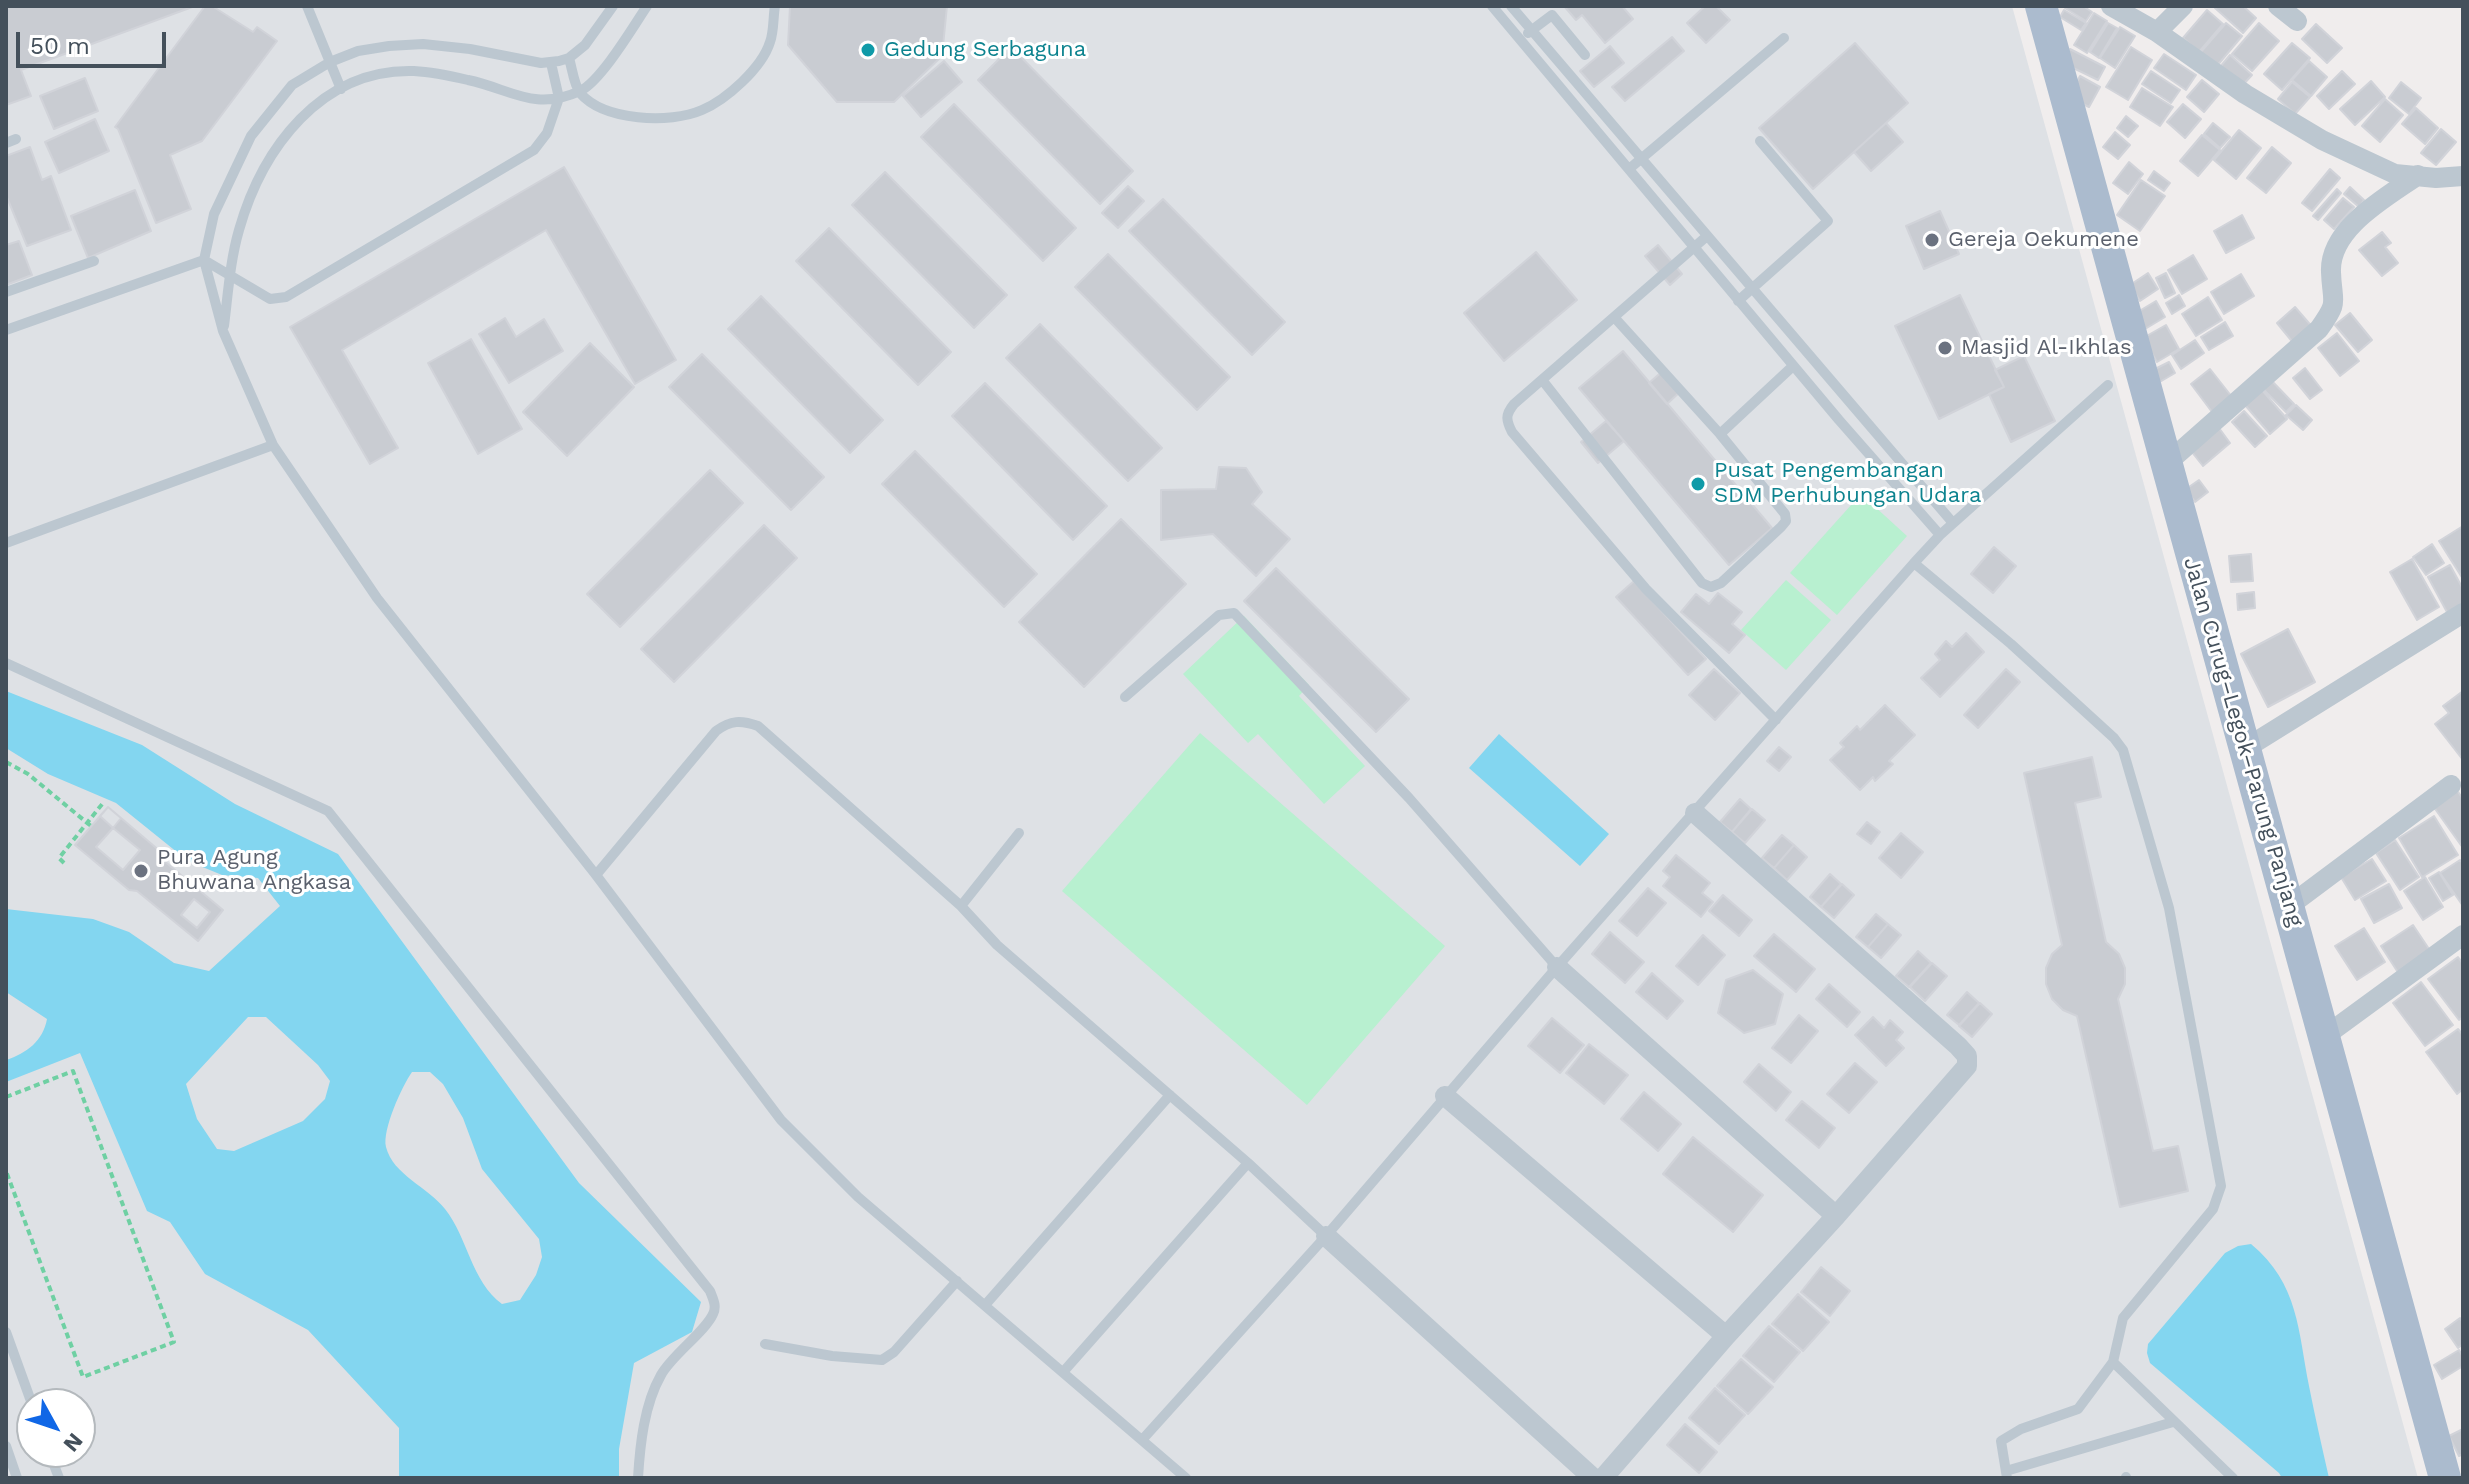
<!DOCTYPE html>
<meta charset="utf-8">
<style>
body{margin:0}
#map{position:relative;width:2469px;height:1484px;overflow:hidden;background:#f0eded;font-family:"Work Sans",sans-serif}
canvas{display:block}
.frame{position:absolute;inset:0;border:8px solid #44505b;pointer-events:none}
.north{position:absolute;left:16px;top:1388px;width:80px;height:80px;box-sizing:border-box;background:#fff;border:2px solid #b4b9bd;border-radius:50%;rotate:130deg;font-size:22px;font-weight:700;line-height:32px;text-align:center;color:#44505b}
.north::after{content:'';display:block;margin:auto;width:28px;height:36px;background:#1067e6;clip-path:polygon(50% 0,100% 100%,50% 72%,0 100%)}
.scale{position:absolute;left:16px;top:32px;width:150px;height:36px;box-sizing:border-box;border:4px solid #44505b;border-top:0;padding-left:10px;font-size:24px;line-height:28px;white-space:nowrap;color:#44505b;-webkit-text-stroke:6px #fff;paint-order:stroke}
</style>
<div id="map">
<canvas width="2469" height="1484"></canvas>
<div class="frame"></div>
<div class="north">N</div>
<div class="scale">50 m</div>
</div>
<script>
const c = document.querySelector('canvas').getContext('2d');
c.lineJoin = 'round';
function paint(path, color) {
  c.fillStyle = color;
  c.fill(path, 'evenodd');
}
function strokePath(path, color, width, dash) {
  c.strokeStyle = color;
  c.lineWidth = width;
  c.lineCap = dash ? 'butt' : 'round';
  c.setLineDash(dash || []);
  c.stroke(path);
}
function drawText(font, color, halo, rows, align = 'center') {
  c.font = font + ' "Work Sans",sans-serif';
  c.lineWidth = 6;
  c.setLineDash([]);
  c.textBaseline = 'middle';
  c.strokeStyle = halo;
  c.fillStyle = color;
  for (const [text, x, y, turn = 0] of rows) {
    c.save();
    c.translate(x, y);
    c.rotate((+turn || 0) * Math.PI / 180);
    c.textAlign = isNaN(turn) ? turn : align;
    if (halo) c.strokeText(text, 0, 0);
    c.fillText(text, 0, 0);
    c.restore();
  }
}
paint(new Path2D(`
 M6,6H2012L2418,1478H6ZM32,1404H80V1452H32Z`), '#dee1e5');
paint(new Path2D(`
 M1861,494L1907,536L1837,615L1790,573Z
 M1786,580L1831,620L1786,670L1741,630Z
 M1244,616L1309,685L1299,696L1365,766L1324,804L1258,734L1248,743L1183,674Z
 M1200,733L1445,946L1307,1105L1062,891Z`), '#b8f0d0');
paint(new Path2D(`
 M6,691L142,745L235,804L338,854L579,1183L701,1302L692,1332L634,1363L619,1449V1478H399V1428L308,1330L205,1274L170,1222L147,1211L80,1053L6,1082V1060C27,1053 43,1041 47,1019L6,992V909L93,919L129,932L174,963L209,971L280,906L258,878L222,875L188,861L116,803L48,774L6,748ZM248,1017H266L318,1065L330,1081L325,1099L303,1121L234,1151L217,1149L197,1119L186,1084ZM412,1072H430L443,1084L463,1118L482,1169L539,1239L542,1257L536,1275L520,1300L502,1304C471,1281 468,1238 445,1209C428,1187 393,1175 386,1147C382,1130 402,1086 412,1072Z
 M1499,734L1609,834L1580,866L1469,768Z
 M2251,1244C2299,1284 2298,1331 2309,1386C2315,1417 2322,1447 2329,1478H2282L2279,1473L2150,1363L2147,1353L2148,1344L2225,1253L2238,1246Z`), '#83d6f0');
const building = new Path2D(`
 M6,6H195L21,70L31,96L6,105Z
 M205,6H212L253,32L257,27L277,41L202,141L170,155L191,209L156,223L118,129L115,127Z
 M790,6H947L942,56L894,102H837L788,45Z
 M1564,6H1622L1633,19L1605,43L1582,15L1576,20Z
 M1705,6H1716L1730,20L1706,43L1687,23Z
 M2067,6H2083L2092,12L2086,21L2065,8Z
 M2216,6H2243L2256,18L2243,33L2215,8Z
 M2064,10L2086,23L2081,30L2060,17Z
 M2207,10L2223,24L2199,52L2183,38Z
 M2094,13L2107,21L2087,53L2074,45Z
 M2108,23L2117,28L2099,58L2090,52Z
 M2226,23L2242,36L2216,67L2200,53Z
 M2259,23L2279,41L2252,71L2232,54Z
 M2316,24L2342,48L2327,63L2302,39Z
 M2120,27L2135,36L2115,68L2100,58Z
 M1672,37L1684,51L1625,101L1612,87Z
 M1855,43L1908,103L1813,189L1759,128Z
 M2292,43L2310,58L2282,90L2264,74Z
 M1610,46L1624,63L1594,87L1580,71Z
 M1011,47L1133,171L1100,204L978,80Z
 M2131,47L2152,60L2128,100L2106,87Z
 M2070,49L2105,67L2098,80L2063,63Z
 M2164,54L2196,75L2186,90L2154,68Z
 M2230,55L2252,75L2241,87L2220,67Z
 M944,61L962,82L921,117L903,96Z
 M2309,61L2327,77L2311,96L2292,80Z
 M2151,71L2180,90L2171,103L2142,84Z
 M2342,71L2355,84L2329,109L2317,96Z
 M2080,76L2100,87L2089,107L2069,97Z
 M85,78L98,111L54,129L40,96Z
 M2202,80L2219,94L2204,112L2187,97Z
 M2371,81L2385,97L2355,125L2340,109Z
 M2292,82L2310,97L2295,114L2278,99Z
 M2401,82L2421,98L2409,114L2389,98Z
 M2142,88L2173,107L2160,126L2130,107Z
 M2385,99L2403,115L2380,142L2362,126Z
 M954,104L1076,228L1043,261L921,137Z
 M2183,104L2201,119L2185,138L2167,122Z
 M2416,108L2438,128L2425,144L2402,124Z
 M2126,116L2138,126L2128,137L2117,128Z
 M95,119L109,151L59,173L45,142Z
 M1886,123L1903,142L1871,171L1854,152Z
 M2213,123L2230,137L2220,148L2204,134Z
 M2441,129L2456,142L2436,165L2421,153Z
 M2239,130L2261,148L2236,179L2214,160Z
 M2115,132L2130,145L2118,159L2103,147Z
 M2202,135L2220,150L2198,176L2180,161Z
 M30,147L42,180L51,176L71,230L27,246L6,195V156Z
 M2272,147L2291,163L2266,193L2247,178Z
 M2129,162L2143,174L2128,194L2113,183Z
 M564,167L676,360L635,384L546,230L342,350L398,448L370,464L290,327Z
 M2330,169L2340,178L2312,211L2302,203Z
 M2154,171L2170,183L2164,191L2148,180Z
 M885,172L1007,295L974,328L852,205Z
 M2141,180L2165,196L2140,231L2117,215Z
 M1128,186L1144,201L1118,228L1102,213Z
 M2350,187L2364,200L2359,207L2344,194Z
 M2337,189L2341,193L2318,220L2313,216Z
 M135,190L151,231L88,258L71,216Z
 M2343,198L2354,207L2334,229L2324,220Z
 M1163,199L1285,322L1252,355L1129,231Z
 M1940,211L1959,254L1924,269L1906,226Z
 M2242,215L2254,238L2226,253L2214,231Z
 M829,228L951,352L918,385L796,261Z
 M2382,232L2391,243L2385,247L2398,263L2382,276L2359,250Z
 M19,241L32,275L6,285V245Z
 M1658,245L1682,274L1670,285L1645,256Z
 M1536,252L1577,300L1504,361L1464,313Z
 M1108,254L1230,377L1197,410L1075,287Z
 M2193,255L2207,279L2182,294L2168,270Z
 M2148,273L2158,289L2140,301L2130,285Z
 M2166,273L2175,293L2165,298L2156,278Z
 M2241,274L2254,296L2224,314L2211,292Z
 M1960,295L2004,387L1939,419L1895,326Z
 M2179,295L2185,306L2172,314L2166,303Z
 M761,296L883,420L850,453L728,329Z
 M2208,297L2222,320L2196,336L2182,314Z
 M2156,301L2165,317L2145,329L2136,313Z
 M2295,307L2314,329L2295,345L2277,323Z
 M2350,313L2372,340L2358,352L2335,325Z
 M505,318L516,337L544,319L563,351L509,383L479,334Z
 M2225,322L2233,336L2209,350L2201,337Z
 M1040,324L1162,448L1128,481L1006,358Z
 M2166,325L2179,349L2157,362L2143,338Z
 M2337,333L2359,361L2340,376L2318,348Z
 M471,339L522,429L478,454L428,363Z
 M2195,340L2204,353L2181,369L2172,355Z
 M590,343L634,387L567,456L523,412Z
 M1623,351L1772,528L1729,565L1579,388Z
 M702,354L824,477L791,510L669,387Z
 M2024,356L2055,421L2011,442L1989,394L2004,387L1995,370Z
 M2169,362L2175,373L2158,383L2151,371Z
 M2305,368L2322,390L2310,399L2293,378Z
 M1665,369L1682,390L1667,404L1649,383Z
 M2210,369L2232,397L2212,412L2191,384Z
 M2270,379L2294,404L2286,412L2261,387Z
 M985,383L1107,506L1073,540L952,416Z
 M2262,390L2287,419L2270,434L2245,405Z
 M2296,405L2312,420L2303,430L2286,415Z
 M2244,411L2267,436L2255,447L2232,422Z
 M1606,421L1624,441L1598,463L1581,442Z
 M2219,428L2230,443L2203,466L2191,451Z
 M915,451L1037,574L1004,607L882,484Z
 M1219,467L1246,468L1262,492L1252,504L1290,539L1256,576L1213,534L1161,540V490L1216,489Z
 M710,470L743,503L620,627L587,594Z
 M2199,480L2208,492L2195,502L2186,489Z
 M1121,519L1186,584L1084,687L1019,622Z
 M764,525L797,558L674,682L641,649Z
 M2463,526V579L2439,541Z
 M2432,544L2444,563L2426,575L2413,557Z
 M1994,547L2016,566L1993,593L1971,574Z
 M2251,554L2253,581L2231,582L2229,556Z
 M2412,559L2439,607L2417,620L2390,572Z
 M2450,565L2463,589V606L2448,614L2428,577Z
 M1276,568L1409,699L1376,732L1244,601Z
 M1634,581L1706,659L1688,675L1616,597Z
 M2254,592L2255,608L2238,610L2237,594Z
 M1718,593L1742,612L1732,624L1745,635L1729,653L1681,612L1696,594L1709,604Z
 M2288,629L2315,682L2268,707L2241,654Z
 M1966,633L1984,652L1940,697L1921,678L1940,660L1935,654L1946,641L1952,647Z
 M1714,669L1740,693L1715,720L1689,695Z
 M2006,669L2020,682L1978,728L1964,715Z
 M2463,691V760L2435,724L2449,713L2443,706Z
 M1885,705L1915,735L1889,761L1893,764L1875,781L1873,777L1860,790L1830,760L1844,747L1840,743L1857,726L1860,730Z
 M1779,747L1791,757L1779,771L1767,761Z
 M2092,757L2101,797L2075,803L2106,942L2119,954L2125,968V984L2118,999L2153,1151L2178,1146L2188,1191L2120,1207L2077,1016L2063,1010L2052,999L2046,984V968L2052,954L2062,945L2024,773Z
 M2456,789L2463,799V848L2433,806Z
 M1740,799L1751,809L1732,832L1720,822Z
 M108,807L121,818L113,828L100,816Z
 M108,807L161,852L163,860L223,910L198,941L137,891L129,890L75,845Z
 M1752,809L1765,820L1745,843L1732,832Z
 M2434,816L2458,855L2422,877L2399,838Z
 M1867,822L1880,832L1871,844L1857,834Z
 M113,828L140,850L123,870L96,847Z
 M1901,833L1923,852L1901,878L1879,858Z
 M1782,835L1794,845L1774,868L1762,858Z
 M2395,840L2419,877L2400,890L2376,853Z
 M1794,845L1807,857L1787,880L1774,868Z
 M1676,855L1710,883L1702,893L1713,902L1701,917L1663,886L1670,877L1663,871Z
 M2372,859L2386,881L2355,900L2341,877Z
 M2460,860L2463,864V906L2440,873Z
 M2439,872L2453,895L2443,901L2429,878Z
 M1830,874L1841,884L1821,907L1810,897Z
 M2425,877L2443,907L2423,920L2404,891Z
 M1842,884L1854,895L1834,918L1821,907Z
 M2389,884L2402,908L2374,923L2361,899Z
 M1648,888L1666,903L1637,936L1619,921Z
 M1723,895L1752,920L1739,936L1709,911Z
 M194,899L210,912L197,928L181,915Z
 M1876,914L1888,924L1868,947L1856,937Z
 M1888,924L1901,935L1881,958L1868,947Z
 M2413,925L2431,952L2399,974L2381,946Z
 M2364,928L2385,962L2357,980L2335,946Z
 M1610,932L1644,962L1625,983L1592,954Z
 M1774,934L1815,969L1796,992L1754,956Z
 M1703,935L1725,955L1698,985L1676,966Z
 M1918,951L1931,963L1909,987L1896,976Z
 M2458,957L2463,964V1017L2459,1020L2428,979Z
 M1932,963L1947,976L1925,1001L1910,987Z
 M1753,970L1783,994L1775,1024L1744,1033L1718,1013L1726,980Z
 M1652,973L1683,1001L1667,1019L1636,992Z
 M2421,982L2453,1025L2425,1046L2393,1003Z
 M1829,984L1860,1012L1847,1027L1816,999Z
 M1967,992L1979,1003L1959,1025L1947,1015Z
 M1980,1003L1992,1014L1972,1037L1959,1026Z
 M1799,1015L1818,1031L1791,1063L1772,1048Z
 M1873,1017L1884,1028L1890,1020L1903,1032L1896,1040L1904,1048L1886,1066L1855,1035Z
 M1552,1018L1584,1045L1560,1073L1528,1046Z
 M2458,1029L2463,1035V1089L2457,1094L2426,1052Z
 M1589,1044L1628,1075L1604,1104L1566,1073Z
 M1855,1063L1877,1082L1849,1113L1827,1094Z
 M1759,1064L1791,1092L1776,1111L1744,1082Z
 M1644,1092L1681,1124L1658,1151L1621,1119Z
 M1802,1101L1835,1128L1819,1148L1786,1120Z
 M1693,1137L1763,1195L1733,1232L1663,1174Z
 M1821,1267L1850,1291L1830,1316L1801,1292Z
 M1798,1294L1829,1322L1803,1351L1772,1324Z
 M2460,1318L2463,1323V1344L2458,1348L2445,1329Z
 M1769,1326L1800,1352L1774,1382L1743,1356Z
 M2459,1350L2463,1357V1366L2442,1379L2434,1365Z
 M1741,1359L1773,1387L1748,1414L1717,1386Z
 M1715,1388L1745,1415L1719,1444L1689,1418Z
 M1685,1424L1717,1452L1699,1473L1667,1445Z
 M2463,1429V1454L2459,1456L2449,1436Z`);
paint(building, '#c9ccd2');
strokePath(building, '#d1d3d9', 2);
strokePath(new Path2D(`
 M6,762L28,774L91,826
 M64,863L59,858L103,803
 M6,1097L73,1071L174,1342L83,1377L6,1171`), '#6fd0a3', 4, [6, 4]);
strokePath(new Path2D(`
 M307,6L341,89
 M613,6L585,45L569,58L559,61L541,63L470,49L423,44L389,46L358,51L330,62L292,85L251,136L214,214L204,260L223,331L273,445L377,598L596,875L781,1120L858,1197L1186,1478
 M1492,6L1839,420L1940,535
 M1511,6L1953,523
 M1528,33L1552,15L1585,55
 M569,58C572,68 574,85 580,93C604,121 670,124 702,110C726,100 762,68 770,42C774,32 773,17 775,6
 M6,143L16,139
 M1629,169L1784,38
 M1707,236L1514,404C1505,415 1506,420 1512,432L1646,589L1776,720
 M204,260L270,299L286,297L534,150L547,133L559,98L551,63
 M6,292L94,261
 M1738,301L1828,221L1760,141
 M224,326C228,294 230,261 239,230C262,149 321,68 414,71C432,72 451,76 468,80C511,89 534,112 580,91C601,81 633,27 647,6
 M6,330L204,260
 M1543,381L1702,583L1711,587L1721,583L1781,527L1786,521L1785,514L1720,434L1614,317
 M1720,434L1793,366
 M6,543L273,445
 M1914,563L2011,644L2114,738L2123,750L2169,908L2221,1186L2213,1209L2123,1318L2113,1362L2078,1409L2021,1429L2001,1441L2007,1478
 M6,663L328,811L710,1291C713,1299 717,1306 713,1314C705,1332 672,1355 661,1375C644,1405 640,1445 638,1478
 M1125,697L1219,615L1234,613L1409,798L1557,967
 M596,875L716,731C731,720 741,720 758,726L961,906L997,945L1248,1163L1326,1236
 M961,906L1019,833
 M986,1304L1170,1095
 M6,1332L32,1404
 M765,1344L832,1356L882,1360L894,1352L957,1281
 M2113,1362L2233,1478
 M1064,1371L1248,1163
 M1142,1440L1326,1236L1557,967L1914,563L1940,535L2108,385
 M6,1446L17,1478
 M49,1452L59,1478
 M2006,1471L2173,1422
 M2126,1477V1478`), '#bcc7d0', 10);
strokePath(new Path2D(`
 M2111,6L2157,32L2245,94L2322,140L2395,174L2436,178L2463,176
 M2278,6L2297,21
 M2157,32L2183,6
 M2166,464L2319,329C2340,300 2332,304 2331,272C2329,228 2387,197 2418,175
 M2246,748L2463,613
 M2289,906L2451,785
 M1557,967L1836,1216
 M2325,1036L2463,935
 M1445,1096L1726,1336
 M1326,1236L1593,1478
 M1603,1478L1726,1336L1836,1216L1967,1066V1056L1958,1046L1695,813`), '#bcc7d0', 20);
strokePath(new Path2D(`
 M2041,6C2173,497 2311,987 2445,1478`), '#abbbce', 32);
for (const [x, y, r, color] of [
 [868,50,8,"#0f9aa8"],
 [1932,240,8,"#6b7280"],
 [1945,348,8,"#6b7280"],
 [1698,484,8,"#0f9aa8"],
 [141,871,8,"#6b7280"]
]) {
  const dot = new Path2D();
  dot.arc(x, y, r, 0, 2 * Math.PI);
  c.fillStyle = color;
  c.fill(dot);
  strokePath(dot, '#fff', 3);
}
drawText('22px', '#0d838f', '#fff', [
 ["Gedung Serbaguna",884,50],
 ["Pusat Pengembangan",1714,471],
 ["SDM Perhubungan Udara",1714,496]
], 'left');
drawText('22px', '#5b616d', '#fff', [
 ["Gereja Oekumene",1948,240],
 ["Masjid Al-Ikhlas",1961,348],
 ["Pura Agung",157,858],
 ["Bhuwana Angkasa",157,883]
], 'left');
drawText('22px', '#44505b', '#fff', [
 ["Jalan Curug–Legok–Parung Panjang",2243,742,74]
]);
</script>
